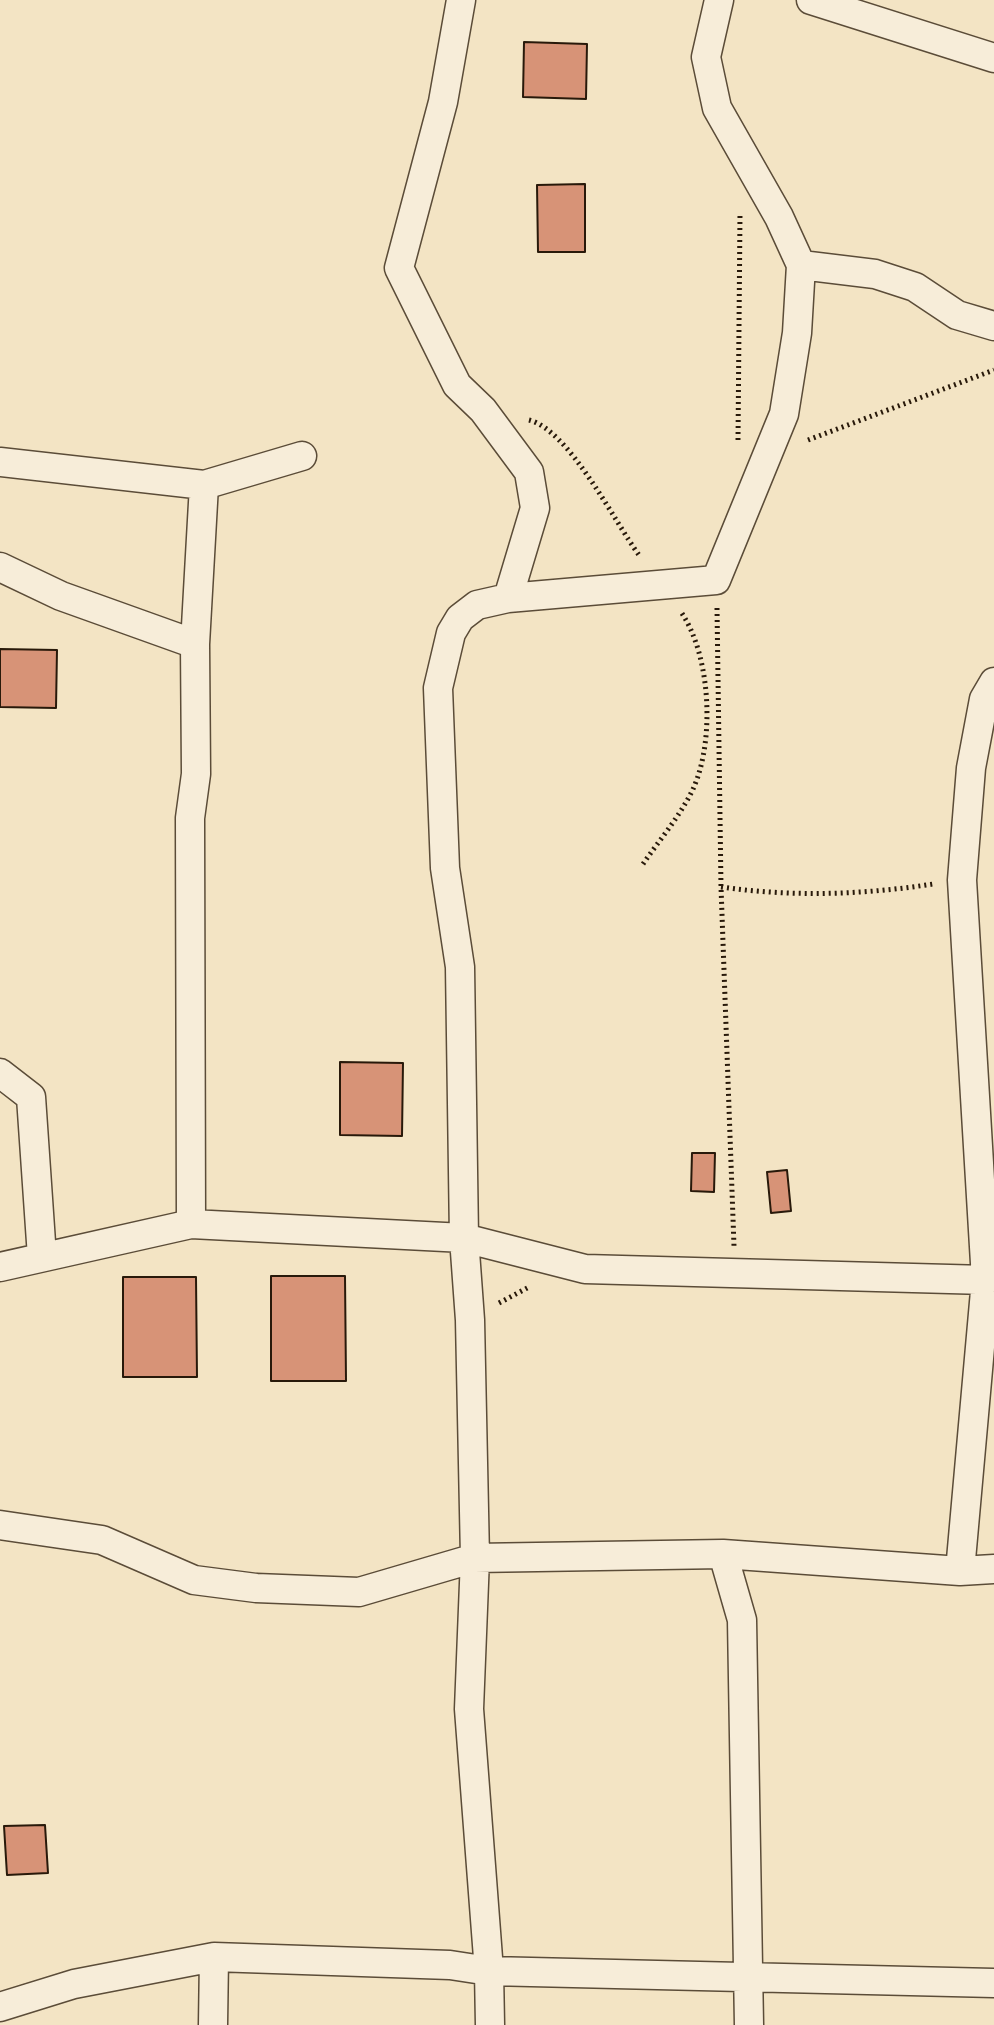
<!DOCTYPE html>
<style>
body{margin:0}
canvas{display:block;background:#f3e4c4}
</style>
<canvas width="994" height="2025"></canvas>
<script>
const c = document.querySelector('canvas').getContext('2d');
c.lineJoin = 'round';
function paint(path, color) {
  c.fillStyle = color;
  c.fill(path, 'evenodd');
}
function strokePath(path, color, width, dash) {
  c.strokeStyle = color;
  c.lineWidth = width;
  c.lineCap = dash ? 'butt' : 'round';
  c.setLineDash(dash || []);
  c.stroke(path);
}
const building = new Path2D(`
 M524,42L587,44L586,99L523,97Z
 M585,184V252H538L537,185Z
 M0,649L57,650L56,708L0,707Z
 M340,1062L403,1063L402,1136L340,1135Z
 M692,1153H715L714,1192L691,1191Z
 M787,1170L791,1211L771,1213L767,1172Z
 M271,1276H345L346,1381H271Z
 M123,1277H196L197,1377H123Z
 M45,1825L48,1873L7,1875L4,1826Z`);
paint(building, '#d79377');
strokePath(building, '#28190a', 2);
const minor = new Path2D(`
 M461,0L443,102L399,268L457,385L483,410L529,472L535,508L508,598L477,605L460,618L451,633L438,688L445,868L460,967L464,1238L470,1320L475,1558L469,1709L489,1971L490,2025
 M811,0L994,58
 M801,265L875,274L915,287L957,315L994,326
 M0,462L204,485L302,456
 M0,567L61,596L195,644
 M508,598L716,580L784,414L797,333L801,265L779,217L717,108L706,57L719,0
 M0,1073L31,1097L42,1257
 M191,1224L190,818L196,774L195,644L204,485
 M0,1267L191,1224L464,1238L585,1269L986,1280
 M0,1525L102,1540L194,1580L256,1588L359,1592L475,1558L723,1554L960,1571L994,1569
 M723,1554L742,1620L749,2025
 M960,1571L986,1280L962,880L971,768L984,699L994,682
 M0,2007L74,1984L214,1957L450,1965L489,1971L994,1983
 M213,2025L214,1957`);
strokePath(minor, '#5b4c38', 31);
strokePath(new Path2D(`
 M529,420C569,430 614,521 639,555
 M738,440L740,214
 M808,440L994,370
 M717,608L721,887L734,1246
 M643,864C658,842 676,821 689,797C716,749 712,657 681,612
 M721,887C792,897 862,895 933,884
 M499,1303L529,1287`), '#28190a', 5, [2, 4]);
strokePath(minor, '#f7edd9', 28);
</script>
